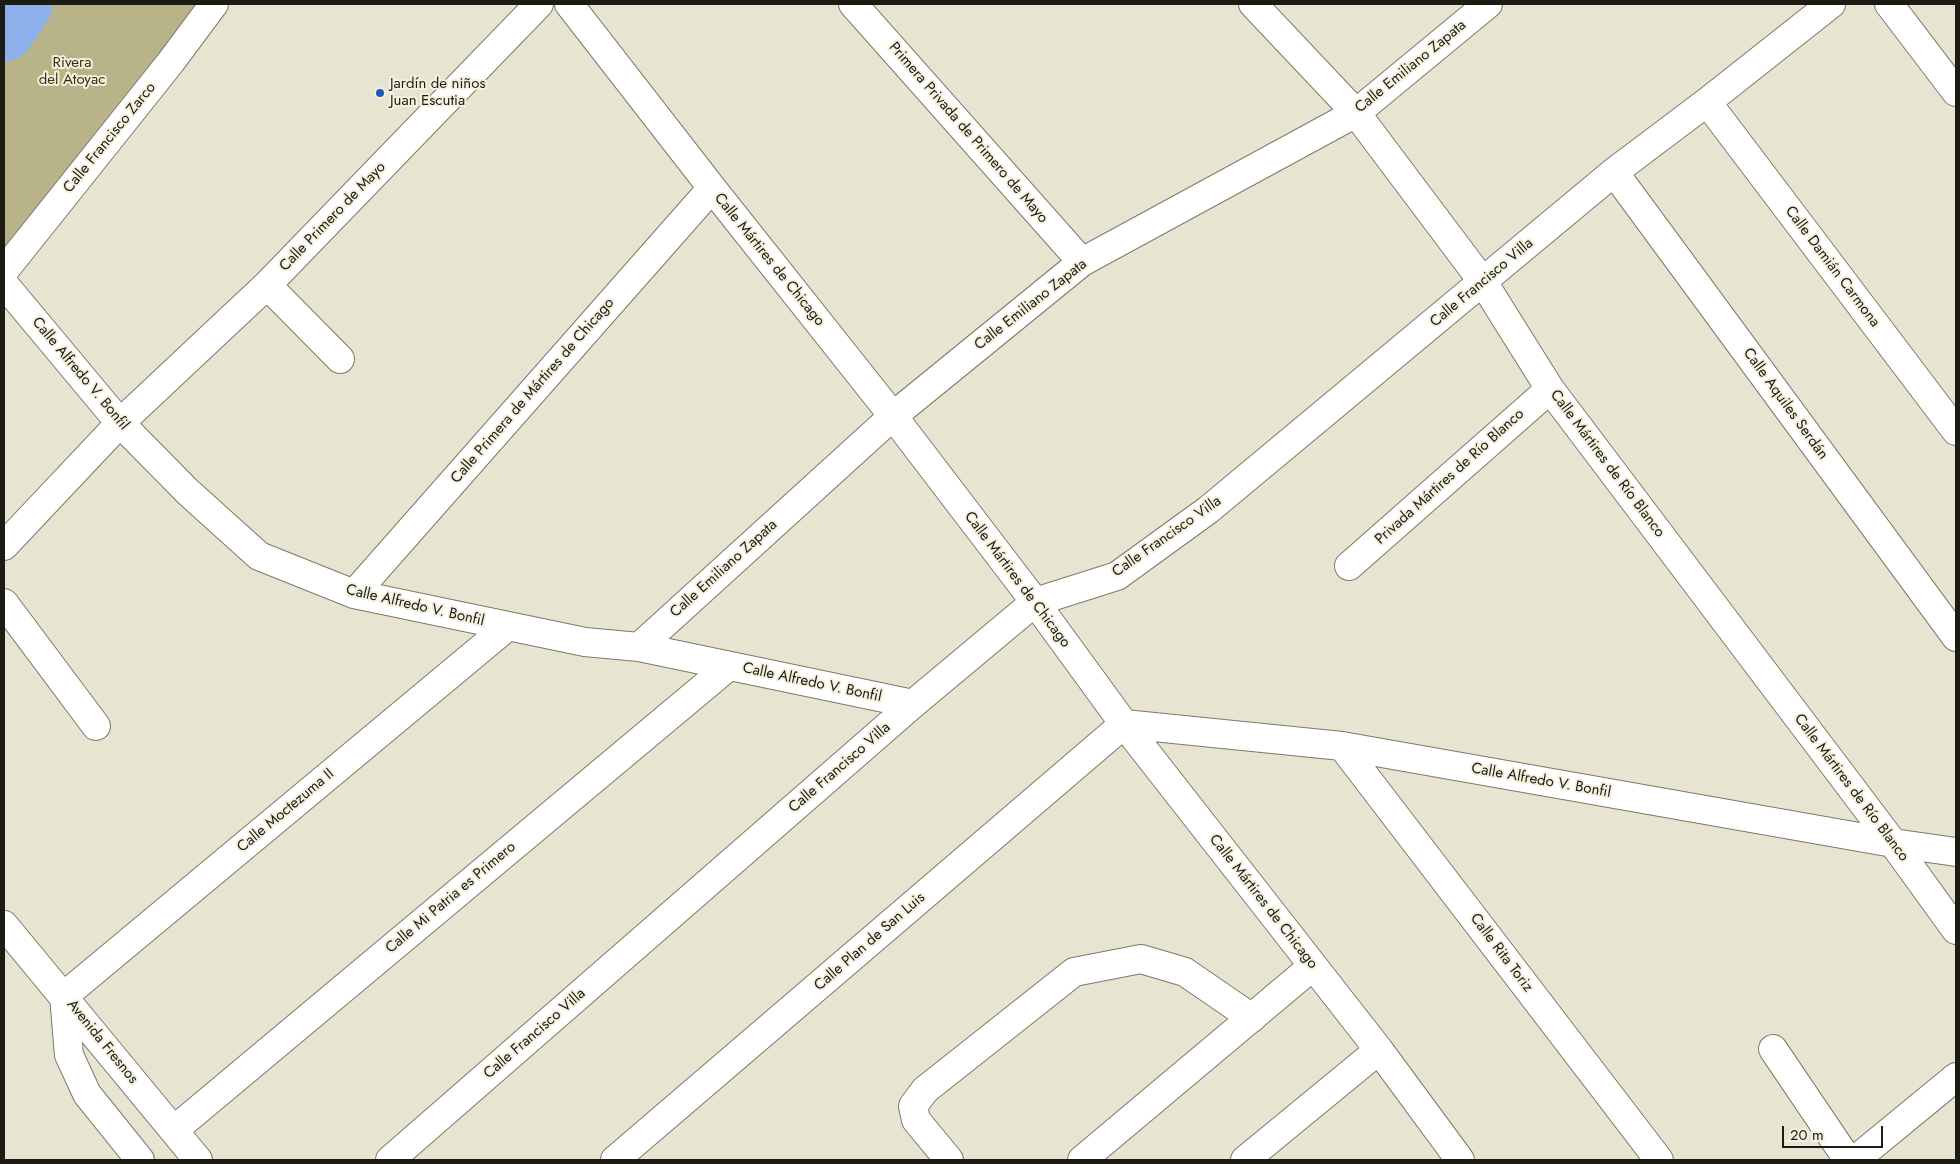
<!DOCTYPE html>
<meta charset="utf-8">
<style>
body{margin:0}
#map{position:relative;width:1960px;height:1164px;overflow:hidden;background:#e7e4d1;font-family:Jost,sans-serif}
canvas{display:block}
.frame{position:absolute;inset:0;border:5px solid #1c1b14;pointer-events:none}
.scale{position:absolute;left:1782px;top:1126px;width:101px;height:22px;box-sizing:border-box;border:2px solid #1c1b14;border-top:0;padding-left:6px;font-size:15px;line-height:18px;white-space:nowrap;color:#1c1b14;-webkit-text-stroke:4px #f4f1de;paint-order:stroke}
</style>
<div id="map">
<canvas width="1960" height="1164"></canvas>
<div class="frame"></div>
<div class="scale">20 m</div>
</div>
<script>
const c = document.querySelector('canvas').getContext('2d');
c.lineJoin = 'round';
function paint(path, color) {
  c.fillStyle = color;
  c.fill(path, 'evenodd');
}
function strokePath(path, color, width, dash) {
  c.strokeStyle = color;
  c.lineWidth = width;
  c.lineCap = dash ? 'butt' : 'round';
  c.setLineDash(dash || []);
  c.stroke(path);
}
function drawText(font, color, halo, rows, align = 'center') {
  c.font = font + ' Jost,sans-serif';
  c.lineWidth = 4;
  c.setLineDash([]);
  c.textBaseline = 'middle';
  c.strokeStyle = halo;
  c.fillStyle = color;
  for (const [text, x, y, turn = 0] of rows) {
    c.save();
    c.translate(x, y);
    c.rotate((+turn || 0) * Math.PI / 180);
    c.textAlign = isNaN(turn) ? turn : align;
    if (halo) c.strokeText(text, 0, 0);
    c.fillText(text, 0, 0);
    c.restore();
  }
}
paint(new Path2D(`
 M4,4H214L4,252Z`), '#b9b389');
strokePath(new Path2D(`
 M4,31L22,4`), '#8cb0ec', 61);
const minor = new Path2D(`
 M569,4L712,188L893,416L1035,602L1124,724L1379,1050L1460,1160
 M853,4L1082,262
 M1253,4L1356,113L1483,282L1550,389L1893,843L1956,930
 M1889,4L1956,92
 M1707,102L1956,431
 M1614,172L1956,637
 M4,271L170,63L214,4
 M4,284L120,423L188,492L259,556L354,594L585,642L639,647L913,704
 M267,285L340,359
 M4,546L120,423L267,285L539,4
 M1349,566L1550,389
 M354,594L712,188
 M4,603L96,726
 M639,647L893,416L1082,262L1356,113L1488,4
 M1342,746L1659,1160
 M4,925L198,1160
 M1773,1049L1848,1160
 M174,1130L729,666
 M140,1160L87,1094L69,1055L64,996L507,627
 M390,1160L913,704L1035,602L1117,576L1208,510L1614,172L1707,102L1831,4
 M615,1160L1124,724L1342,746L1893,843L1956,852
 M949,1160L916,1120L913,1106L925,1090L1074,972L1141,959L1185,972L1252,1018
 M1082,1160L1313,966
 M1245,1160L1379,1050
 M1855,1160L1956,1077`);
strokePath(minor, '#7d7a69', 30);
strokePath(minor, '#fff', 28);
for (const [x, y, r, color] of [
 [380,93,5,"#175bc6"]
]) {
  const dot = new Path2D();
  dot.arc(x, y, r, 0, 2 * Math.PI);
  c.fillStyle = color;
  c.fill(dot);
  strokePath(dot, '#f4f1de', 2);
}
drawText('15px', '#342f0e', '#f4f1de', [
 ["Rivera",72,63],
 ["del Atoyac",72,80]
]);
drawText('15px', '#1c1b14', '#f4f1de', [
 ["Calle Emiliano Zapata",1411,67,-39],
 ["Primera Privada de Primero de Mayo",968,133,49],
 ["Calle Francisco Zarco",110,138,-51],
 ["Calle Primero de Mayo",333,217,-46],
 ["Calle Mártires de Chicago",769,260,51],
 ["Calle Damián Carmona",1832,267,53],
 ["Calle Francisco Villa",1482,283,-40],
 ["Calle Emiliano Zapata",1031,305,-38],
 ["Calle Alfredo V. Bonfil",80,374,50],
 ["Calle Primera de Mártires de Chicago",533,391,-49],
 ["Calle Aquiles Serdán",1785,404,54],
 ["Calle Mártires de Río Blanco",1607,464,53],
 ["Privada Mártires de Río Blanco",1450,477,-42],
 ["Calle Francisco Villa",1167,537,-35],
 ["Calle Emiliano Zapata",724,569,-42],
 ["Calle Mártires de Chicago",1017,580,53],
 ["Calle Alfredo V. Bonfil",415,606,13],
 ["Calle Alfredo V. Bonfil",812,683,12],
 ["Calle Francisco Villa",840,768,-41],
 ["Calle Alfredo V. Bonfil",1541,781,10],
 ["Calle Mártires de Río Blanco",1851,788,53],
 ["Calle Moctezuma II",286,811,-40],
 ["Calle Mi Patria es Primero",451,898,-40],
 ["Calle Mártires de Chicago",1263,902,52],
 ["Calle Plan de San Luis",870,942,-41],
 ["Calle Rita Toriz",1501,953,53],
 ["Calle Francisco Villa",535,1034,-41],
 ["Avenida Fresnos",102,1042,51]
]);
drawText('15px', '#1c1b14', '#f4f1de', [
 ["Jardín de niños",390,84],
 ["Juan Escutia",390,101]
], 'left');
</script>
